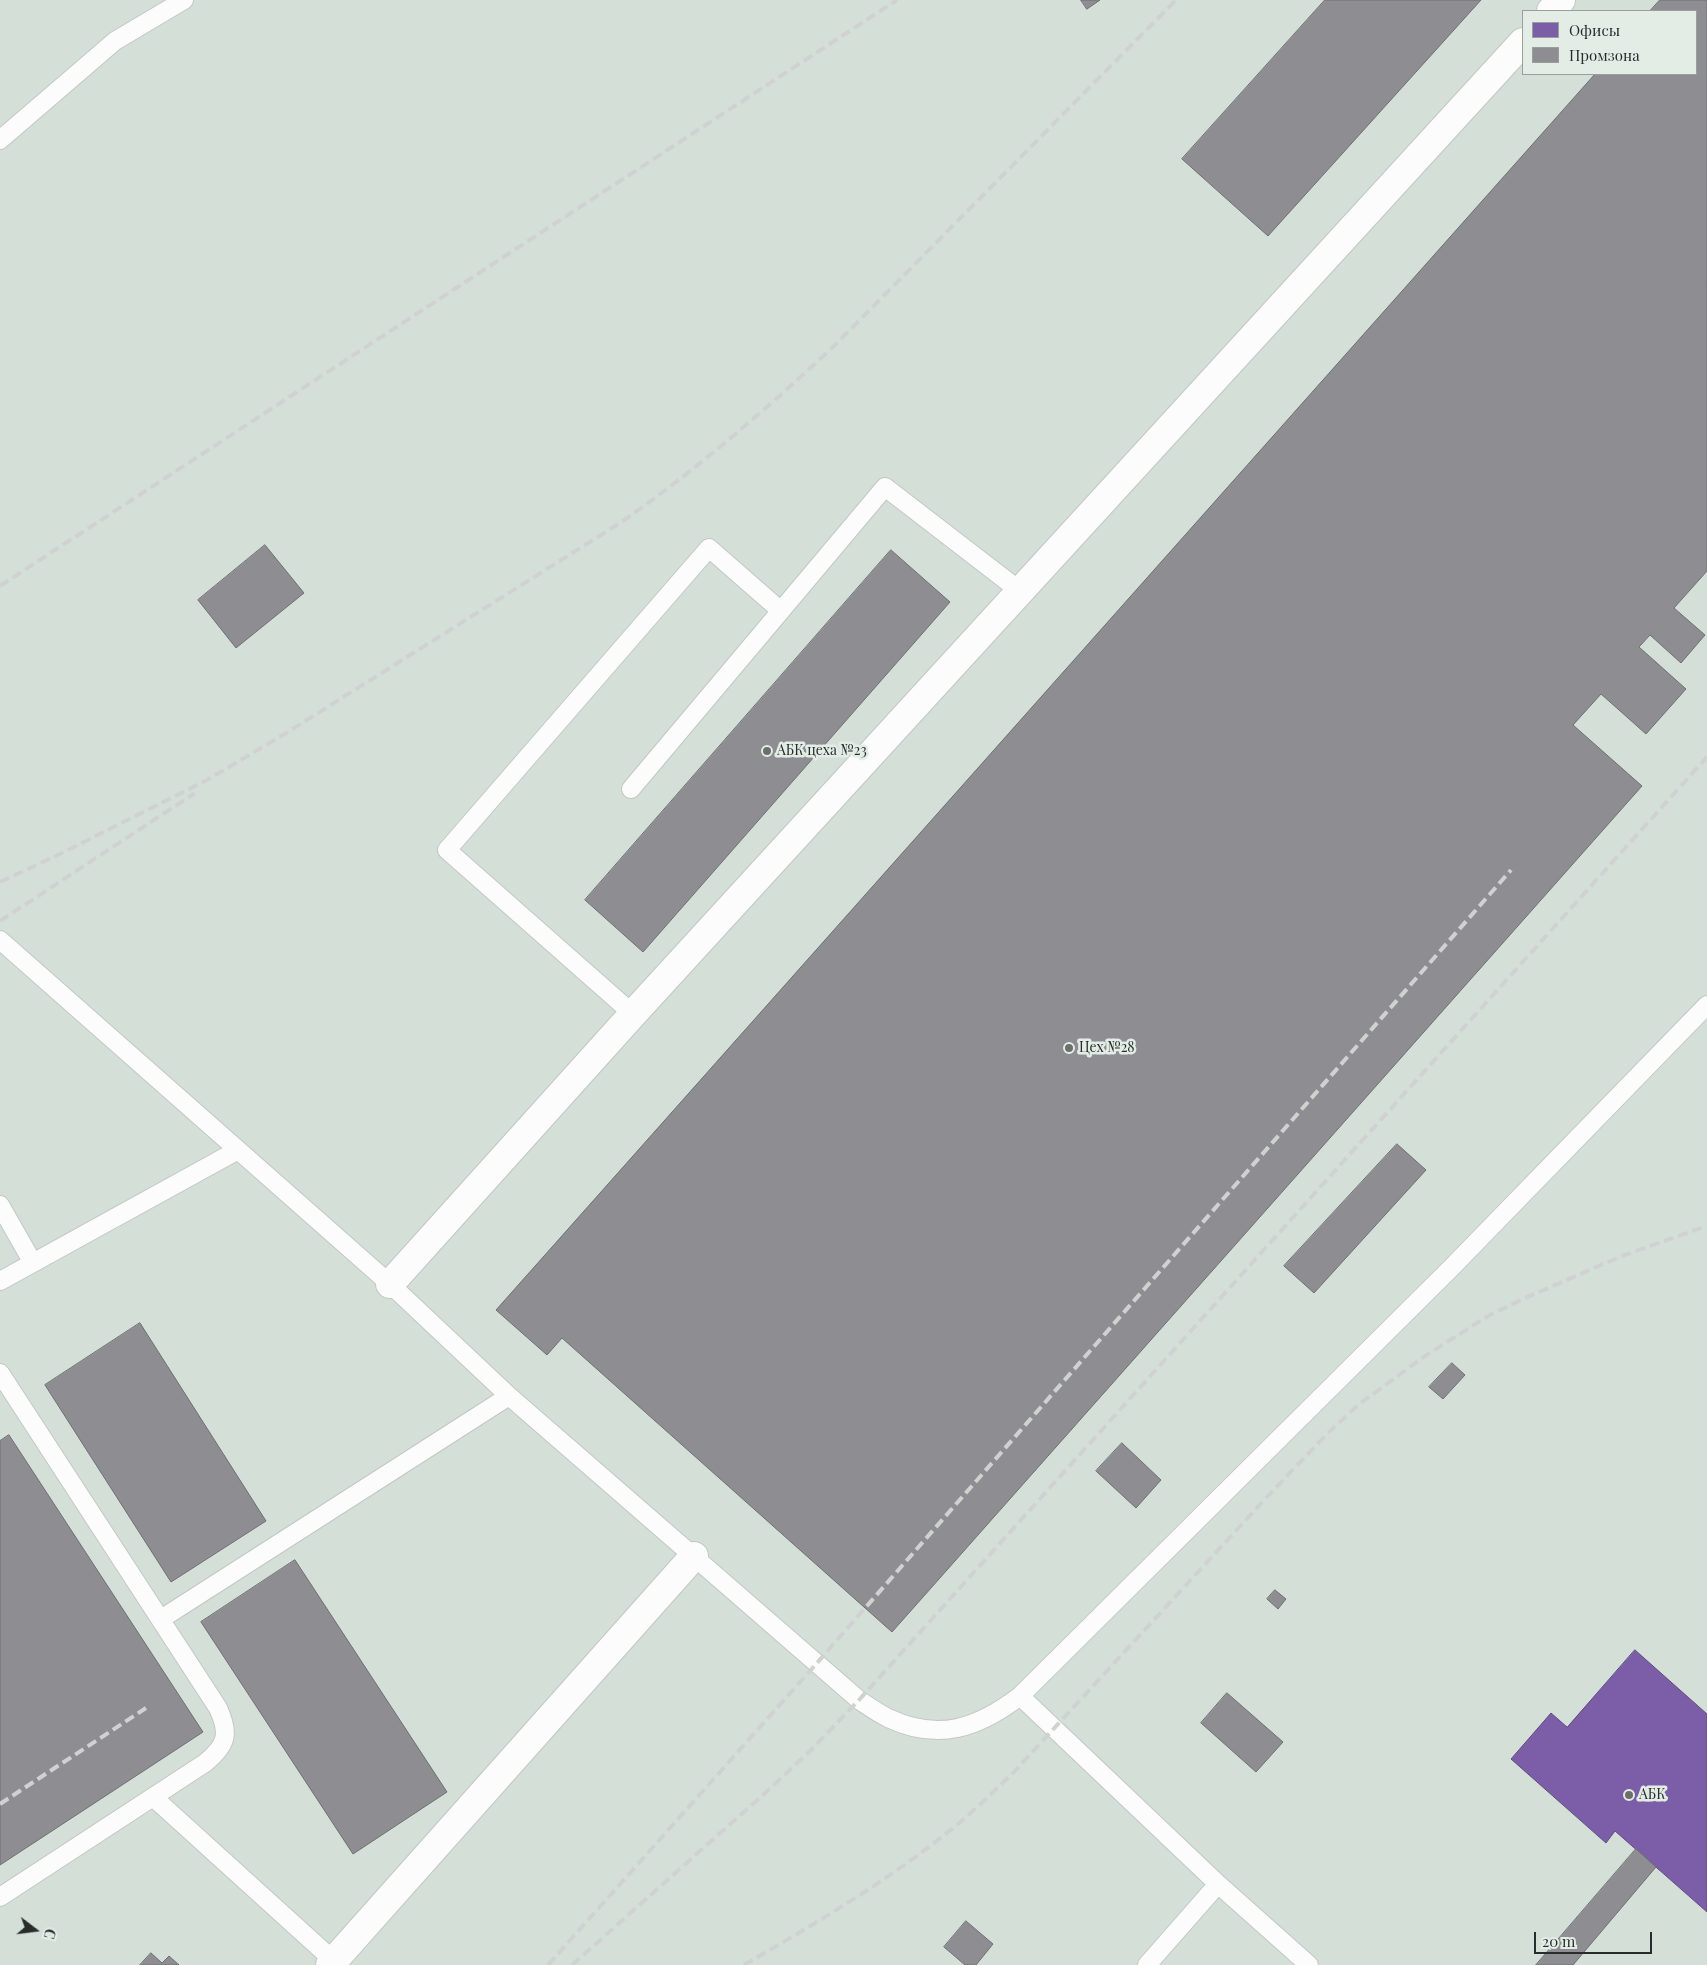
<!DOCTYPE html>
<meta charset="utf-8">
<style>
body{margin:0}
#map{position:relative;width:1707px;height:1965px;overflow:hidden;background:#e5ebe7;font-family:"Playfair Display",serif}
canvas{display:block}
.legend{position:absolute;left:1522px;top:10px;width:175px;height:65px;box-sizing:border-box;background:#e3ede6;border:1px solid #99a09b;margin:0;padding:6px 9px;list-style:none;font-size:15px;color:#292d2a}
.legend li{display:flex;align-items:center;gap:10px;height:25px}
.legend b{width:25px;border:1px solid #99a09b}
.north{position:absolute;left:10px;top:1905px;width:50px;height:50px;-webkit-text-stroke:4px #e3ede6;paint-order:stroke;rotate:105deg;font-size:14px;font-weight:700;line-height:20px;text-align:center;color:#292d2a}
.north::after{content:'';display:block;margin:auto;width:18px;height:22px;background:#292d2a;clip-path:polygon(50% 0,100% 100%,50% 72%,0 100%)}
.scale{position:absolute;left:1534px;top:1932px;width:118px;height:22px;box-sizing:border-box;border:2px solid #292d2a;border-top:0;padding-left:6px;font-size:15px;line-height:18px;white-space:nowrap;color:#292d2a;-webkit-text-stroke:4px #e3ede6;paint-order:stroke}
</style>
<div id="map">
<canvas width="1707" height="1965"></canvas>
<ul class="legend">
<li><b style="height:14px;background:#7b5ea7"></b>Офисы</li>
<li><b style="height:14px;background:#8d8d92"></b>Промзона</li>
</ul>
<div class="north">С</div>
<div class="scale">20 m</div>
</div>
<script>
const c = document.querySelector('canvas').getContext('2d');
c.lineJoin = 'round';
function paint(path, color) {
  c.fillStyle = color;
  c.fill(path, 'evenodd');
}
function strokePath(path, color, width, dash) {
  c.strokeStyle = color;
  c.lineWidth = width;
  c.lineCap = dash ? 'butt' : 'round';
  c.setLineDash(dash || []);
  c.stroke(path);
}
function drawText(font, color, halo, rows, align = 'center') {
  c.font = font + ' "Playfair Display",serif';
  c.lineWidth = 5;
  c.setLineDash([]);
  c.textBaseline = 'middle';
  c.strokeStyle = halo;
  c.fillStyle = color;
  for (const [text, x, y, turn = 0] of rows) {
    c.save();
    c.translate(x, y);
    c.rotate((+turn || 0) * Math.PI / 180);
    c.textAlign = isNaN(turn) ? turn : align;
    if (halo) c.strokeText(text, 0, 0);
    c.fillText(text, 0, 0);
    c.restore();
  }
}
paint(new Path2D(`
 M0,0H1707V1965H0ZM1523,11H1696V74H1523Z`), '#d4e0d7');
const offices = new Path2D(`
 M1635,1650L1707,1714V1912L1615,1831L1606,1843L1511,1759L1551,1713L1567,1727Z`);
paint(offices, '#7b5ea7');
strokePath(offices, '#624f82', 1);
const industry = new Path2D(`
 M1081,0H1100L1087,9Z
 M1325,0H1481L1268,236L1182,159Z
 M1660,0H1707V571L1674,608L1705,635L1681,663L1650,635L1639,647L1686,689L1646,734L1601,694L1573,725L1642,786L892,1632L562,1338L547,1355L496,1310L1595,74H1696V11H1650Z
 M265,545L304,593L236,648L198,600Z
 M891,550L950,602L643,952L585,900Z
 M1397,1144L1426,1170L1314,1293L1284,1266Z
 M140,1323L266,1521L171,1582L45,1385Z
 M1452,1363L1465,1375L1443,1399L1429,1387Z
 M9,1435L203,1732L0,1865V1441Z
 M1122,1443L1161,1480L1136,1508L1096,1471Z
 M295,1560L447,1792L353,1854L201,1622Z
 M1275,1590L1286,1599L1278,1609L1267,1599Z
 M1227,1693L1283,1742L1256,1772L1201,1723Z
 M1636,1849L1656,1867L1573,1965H1536Z
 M966,1921L993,1944L976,1965H965L944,1947Z
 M151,1953L162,1963L169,1956L179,1965H140Z`);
paint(industry, '#8d8d92');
strokePath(industry, '#6f7073', 1);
const service = new Path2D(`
 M0,140L115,41L184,0
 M631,789L885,487L1020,591
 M0,940L390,1284L509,1396L859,1700C868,1706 878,1713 888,1718C939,1742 978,1728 1020,1696L1451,1268L1707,1005
 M633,1014L447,850L709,548L781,611
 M0,1205L33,1263
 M0,1281L238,1150
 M0,1373L218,1708C230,1734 227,1745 205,1763L0,1897
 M161,1619L509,1396
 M1020,1696L1218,1884L1309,1965
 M153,1797L334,1961
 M1147,1965L1218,1884`);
const minor = new Path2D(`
 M1551,11L1561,0
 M390,1284L633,1014L1523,42
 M330,1965L694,1556`);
strokePath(service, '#c3c7c4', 20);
strokePath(minor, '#c3c7c4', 30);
strokePath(service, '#fbfcfb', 18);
strokePath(minor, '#fbfcfb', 28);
strokePath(new Path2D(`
 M0,586L897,0
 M0,882L56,856L207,780L283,735L620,523C696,470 762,413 830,350L1176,0
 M0,921L195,793
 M0,1804L146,1708
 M548,1965L817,1663L1511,870
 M572,1965L764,1794L810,1751L859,1700L1707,757
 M744,1965C813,1925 886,1882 948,1832C971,1814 992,1793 1013,1773L1267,1497L1327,1434L1358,1405L1425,1356L1488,1316L1523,1299L1622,1256L1707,1226`), '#d0d2d0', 4, [10, 5]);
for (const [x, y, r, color] of [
 [767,751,5,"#6b706c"],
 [1069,1048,5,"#6b706c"],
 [1629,1795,5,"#6b706c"]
]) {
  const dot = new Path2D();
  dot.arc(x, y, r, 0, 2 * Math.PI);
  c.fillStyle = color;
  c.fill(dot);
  strokePath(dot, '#e3ede6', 2);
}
drawText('14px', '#292d2a', '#e3ede6', [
 ["АБК цеха №23",777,751],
 ["Цех №28",1079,1048],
 ["АБК",1639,1795]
], 'left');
</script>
